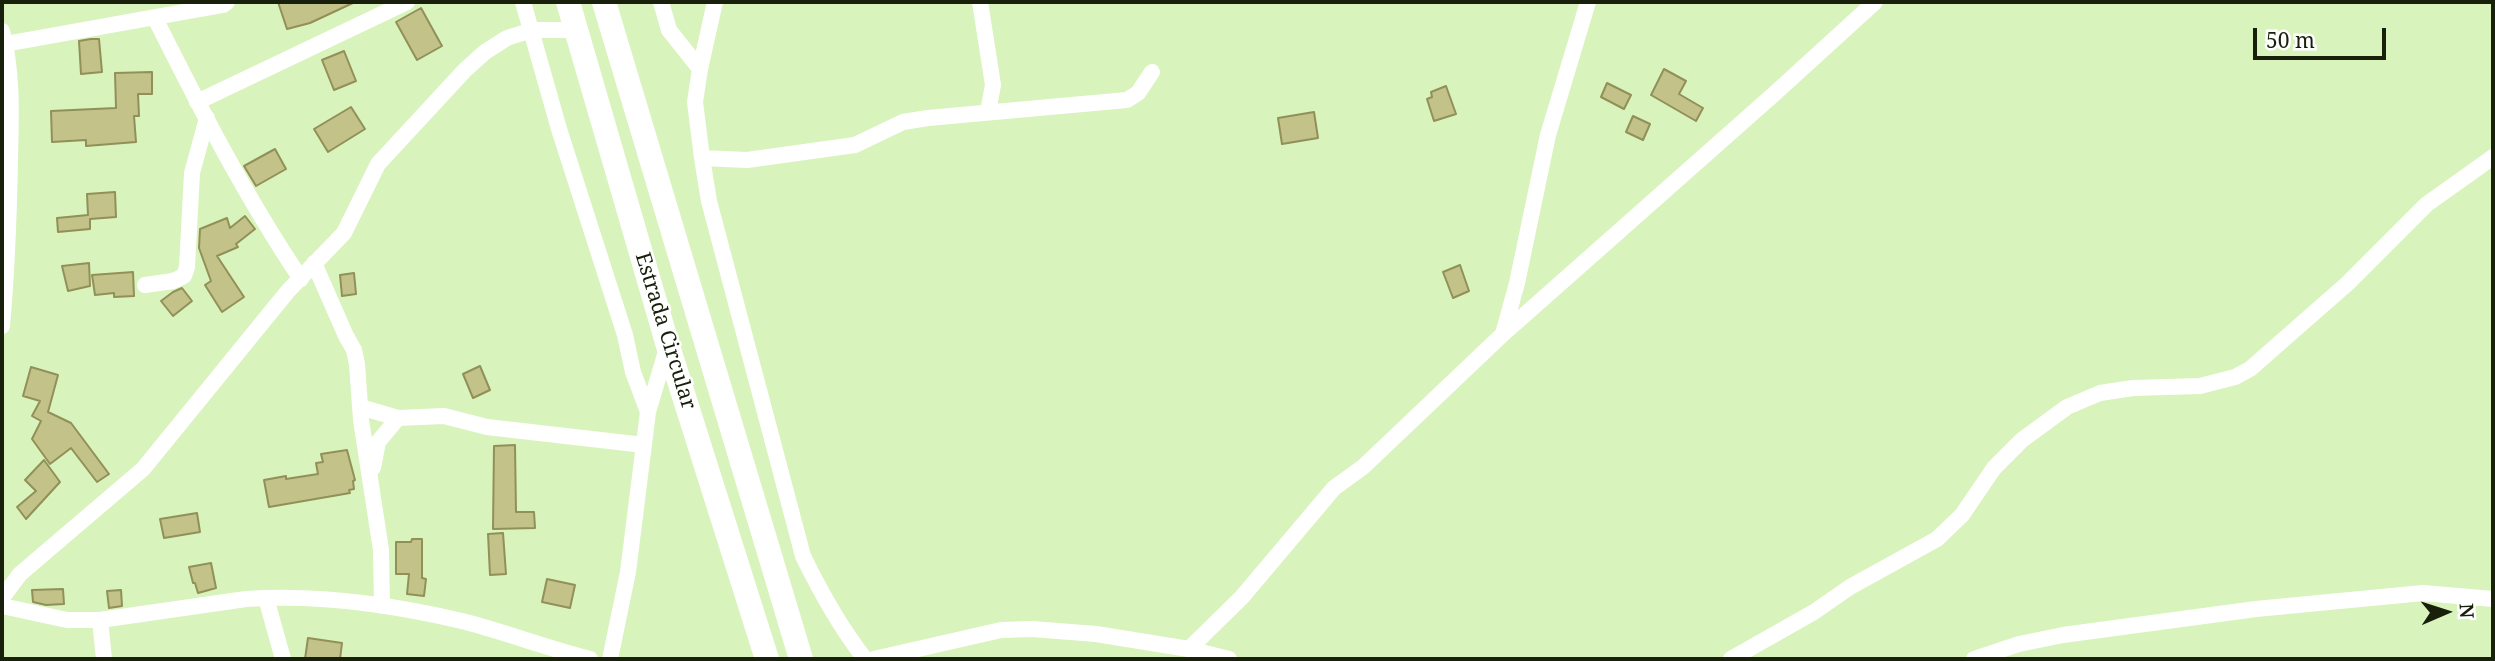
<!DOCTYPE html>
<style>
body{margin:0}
#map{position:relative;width:2495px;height:661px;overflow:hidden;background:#d9f3bc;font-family:"Noto Serif",serif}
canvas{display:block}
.frame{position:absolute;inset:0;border:4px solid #18200c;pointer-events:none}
.north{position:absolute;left:2411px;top:577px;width:70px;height:70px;-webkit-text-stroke:5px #fff;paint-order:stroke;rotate:87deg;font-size:19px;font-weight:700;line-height:28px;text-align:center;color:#18200c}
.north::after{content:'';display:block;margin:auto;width:24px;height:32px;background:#18200c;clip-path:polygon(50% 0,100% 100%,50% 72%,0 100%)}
.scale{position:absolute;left:2253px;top:28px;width:133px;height:32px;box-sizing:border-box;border:4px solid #18200c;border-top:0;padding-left:9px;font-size:21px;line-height:24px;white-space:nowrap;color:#18200c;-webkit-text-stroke:5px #fff;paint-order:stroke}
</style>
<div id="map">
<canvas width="2495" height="661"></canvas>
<div class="frame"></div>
<div class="north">N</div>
<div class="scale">50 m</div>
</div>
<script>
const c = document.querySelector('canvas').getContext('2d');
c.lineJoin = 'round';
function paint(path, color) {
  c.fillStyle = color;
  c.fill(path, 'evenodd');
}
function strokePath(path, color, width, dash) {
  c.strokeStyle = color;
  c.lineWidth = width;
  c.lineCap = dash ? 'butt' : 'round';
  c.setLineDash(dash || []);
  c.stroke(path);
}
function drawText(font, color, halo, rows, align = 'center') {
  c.font = font + ' "Noto Serif",serif';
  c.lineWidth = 5;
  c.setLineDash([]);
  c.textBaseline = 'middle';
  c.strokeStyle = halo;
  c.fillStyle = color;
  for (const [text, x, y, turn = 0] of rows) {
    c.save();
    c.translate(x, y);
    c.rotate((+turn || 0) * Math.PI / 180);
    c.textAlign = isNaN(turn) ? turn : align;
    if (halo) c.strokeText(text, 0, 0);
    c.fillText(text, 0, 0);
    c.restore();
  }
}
const building = new Path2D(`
 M278,2H355L310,23L287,29Z
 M421,8L442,46L417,60L396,22Z
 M91,39H99L102,72L81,74L79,41Z
 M344,51L356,81L334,90L322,60Z
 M1664,69L1686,81L1679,94L1703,108L1696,121L1651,95Z
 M152,72V94H138L139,116H134L136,142L86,146V140L52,142L51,111L116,108L115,73Z
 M1607,83L1631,95L1624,109L1601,97Z
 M1446,86L1456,114L1434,121L1427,99L1432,97L1431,92Z
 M351,107L365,129L328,152L314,129Z
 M1314,112L1318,138L1282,144L1278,118Z
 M1633,116L1650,124L1643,140L1626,132Z
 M275,149L286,169L256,186L244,166Z
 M115,192L116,217L90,219V229L58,232L57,218L88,215L87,194Z
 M245,216L255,229L236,244L238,247L217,256L244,297L222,312L205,285L211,281L199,248L200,229L227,218L230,228Z
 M89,263L90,286L68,291L62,266Z
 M1460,265L1469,291L1453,298L1443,272Z
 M133,272L134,296L114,297V293L95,295L92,275Z
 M354,273L356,294L342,296L340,275Z
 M182,288L192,301L173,316L161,301L173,292Z
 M480,366L490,390L473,398L463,374Z
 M31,367L58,375L48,412L71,423L109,474L97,482L71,448L50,464L32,439L41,421L32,416L40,401L23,396Z
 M515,445L516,512H534L535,528L493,529L494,446Z
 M347,450L355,480L353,481L354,489L349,490L350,493L269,507L264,480L286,476V479L318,474L316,463L323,462L321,454Z
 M44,460L60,482L26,519L17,507L36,491L25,480Z
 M197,513L200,532L164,538L160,519Z
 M503,533L506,574L490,575L488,534Z
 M412,539H422V578L426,579L424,596L407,594L409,574H396V542H411Z
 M211,563L216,588L198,593L195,583H193L189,567Z
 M547,579L575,585L570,608L542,602Z
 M63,589L64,604L46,605L33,602L32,590Z
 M121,590L122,606L109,608L107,591Z
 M308,638L342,643L340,659H305Z`);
paint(building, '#c3c389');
strokePath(building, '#909058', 2);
strokePath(new Path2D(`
 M523,2L559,129L625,335L633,372L648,412
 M661,2L669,30L700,69
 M715,2L700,69L695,102L702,158L709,201L803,556C821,593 840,627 865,659
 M980,2L993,85L988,112
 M155,18C200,108 245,196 301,279
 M2,31C13,72 11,117 10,159C9,215 7,270 2,326
 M5,44L223,5L227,2
 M197,102L407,2
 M702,158L747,160L855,145L903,122L928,118L1127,100L1138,93L1152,72
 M314,263L346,336L354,350L357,364L361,420L381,550L382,606
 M145,285L173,281L184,276L187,267L192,173L207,118
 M1503,334L1517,283L1548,135L1588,2
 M360,407L398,418
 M373,468L378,442L398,418L444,416L487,427L644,445
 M2,598L20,574L143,469L288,291L344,233L378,164L465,70L485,52L507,38L532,30H576
 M266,598L283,659
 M2,606L67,620H100L246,599C319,594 395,605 466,622C507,633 548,648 590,659
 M100,620L104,659
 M1189,649L1242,597L1334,488L1363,467L1503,334L1773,95L1875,2
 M610,659L628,572L648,412L667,348
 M874,659L1001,630L1032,629L1096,634L1189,649L1229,659
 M1731,659L1814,612L1850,587L1937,539L1962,515L1994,468L2022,440L2067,407L2100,393L2133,388L2200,386L2235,377L2250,369L2348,283L2427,204L2493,157
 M1974,659L2019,644L2063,635L2256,609L2423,593L2493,599`), '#fff', 16);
strokePath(new Path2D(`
 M568,2L668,346L767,659
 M604,2L801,659`), '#fff', 24);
drawText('21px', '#18200c', '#fff', [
 ["Estrada Circular",665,331,73]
]);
</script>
